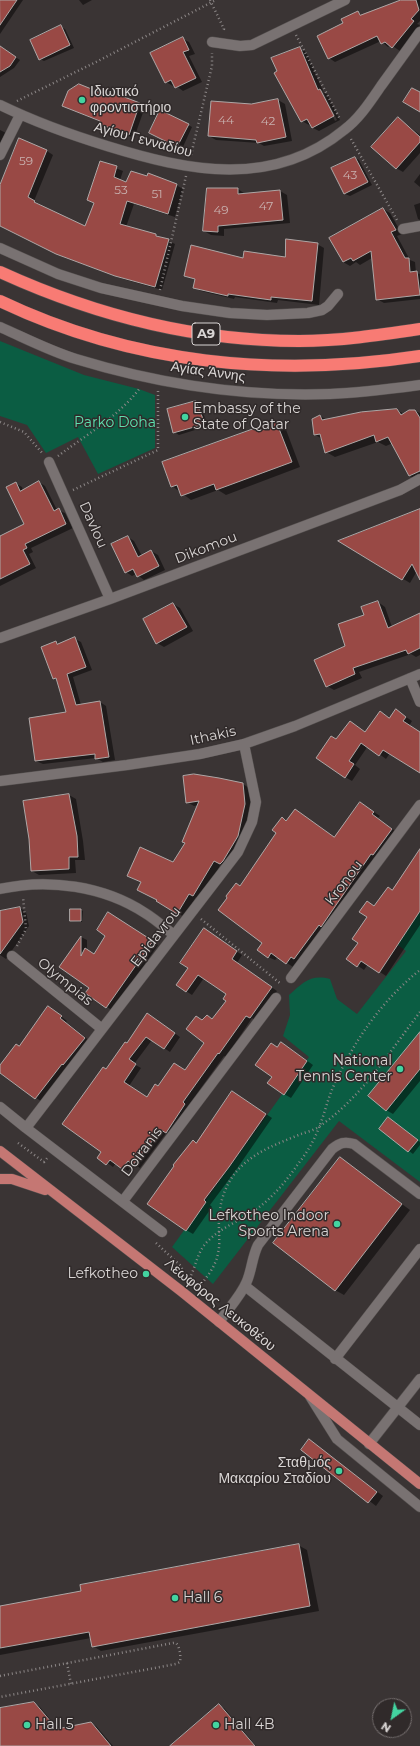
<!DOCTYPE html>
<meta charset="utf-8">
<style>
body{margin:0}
#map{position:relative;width:420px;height:1746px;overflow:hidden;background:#3a3434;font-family:Montserrat,sans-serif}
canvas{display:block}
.north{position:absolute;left:372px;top:1698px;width:40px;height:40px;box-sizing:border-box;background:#302a2a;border:1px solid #746e6e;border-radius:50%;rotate:213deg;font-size:11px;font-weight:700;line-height:16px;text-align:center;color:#d9d5d4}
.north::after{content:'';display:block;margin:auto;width:14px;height:18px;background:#43d4a0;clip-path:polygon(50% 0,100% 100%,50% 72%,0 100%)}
</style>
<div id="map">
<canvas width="420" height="1746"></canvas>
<div class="north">N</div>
</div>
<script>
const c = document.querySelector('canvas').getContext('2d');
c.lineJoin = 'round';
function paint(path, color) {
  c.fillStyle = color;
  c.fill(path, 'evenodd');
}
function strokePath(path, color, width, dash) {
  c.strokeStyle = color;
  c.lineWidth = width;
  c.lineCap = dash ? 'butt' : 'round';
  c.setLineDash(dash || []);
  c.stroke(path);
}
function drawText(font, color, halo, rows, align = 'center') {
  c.font = font + ' Montserrat,sans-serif';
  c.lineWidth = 3;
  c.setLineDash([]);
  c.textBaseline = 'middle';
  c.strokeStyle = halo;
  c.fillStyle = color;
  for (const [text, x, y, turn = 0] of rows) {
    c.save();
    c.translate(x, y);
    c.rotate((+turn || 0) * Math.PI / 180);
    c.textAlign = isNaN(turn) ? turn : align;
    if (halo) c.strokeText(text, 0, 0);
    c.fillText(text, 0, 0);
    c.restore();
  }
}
paint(new Path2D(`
 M0,341L84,375L139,389L155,395V448L98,474L78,437L46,453L27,425L0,416Z
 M420,909V1182L339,1121L213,1284L172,1247L309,1057L283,1036L290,1015L289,995C303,983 310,974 330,979L337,999L357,1014L406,951L394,942Z`), '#0b5d43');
paint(new Path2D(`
 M0,0H23L0,34Z
 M79,0H92L83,5Z
 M404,0H420V21L417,24L420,25L400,51L391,45L388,47L381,41L335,62L329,58L344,24L358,12L362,15Z
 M60,27L65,29L74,48L44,61L40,59Z
 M183,39L189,42L195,54L189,56L202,82L183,91L175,85L173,86L166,82L152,54Z
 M0,47L20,60L14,68L0,77Z
 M300,48L306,52L324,93L327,94L340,120L319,131L313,128L311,124L309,125L302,121ZM320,90H322L337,120L335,121Z
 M110,97L140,104L145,107L134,138L106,127L100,124L101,122L69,109Z
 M278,100L285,104L292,141L264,146L259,143L216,140L209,136L251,105Z
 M398,118L420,135V153L403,172L396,168Z
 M188,125L192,127L182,149L155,136Z
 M0,130L8,134L0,149Z
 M47,151L53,155L34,201L41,205L40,206L86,227L94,204L88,200L100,162L123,171L120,180L126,183L148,177L176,185L183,189L175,217L134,204L126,227L156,235L175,244L162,290L123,279L63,257L0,226V188Z
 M355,158L359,160L372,185L350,196L345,194L333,169Z
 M420,174V187L414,182Z
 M207,189H238L245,194L280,191L287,195L290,223L224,229V236L211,235L204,231Z
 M420,203V220L418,219L414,205Z
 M383,209L390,213L402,234L397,236L410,260L415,262L416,273L420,274V299L384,303L377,299L372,258L360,265L356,262L350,266L343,262Z
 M317,244L324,248L319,305L278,300L277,303L235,297L234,299L201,291L194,287L196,280L185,276L244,259L285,258Z
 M196,402L200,405L208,426L179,435L174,432Z
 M397,410L404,414L415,411L420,413V480L419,481L410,476L393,443L386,446L378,442L335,457L326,452L322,439L314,434L320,416L327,420Z
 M276,422L285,427L300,467L226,495L218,490L191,500L172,486L163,463Z
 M39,482L45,486L57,510L65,513L73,528L31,548L33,552L29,554L36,568L0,586V537L25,524L15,483L22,487L23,490Z
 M420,510V578L417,571L410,583L340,541Z
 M128,537L134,541L142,556L151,551L158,555L165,570L144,580L136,574L132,576L126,572Z
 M378,602L385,607L392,627L420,614V655L416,657L411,654L359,672L362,678L334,690L327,686L347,647L365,616Z
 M173,604L180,608L193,631L164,647L157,643Z
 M75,639L81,642L92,670L73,677L81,705L100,702L106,706L115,760L103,762L96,758L43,764L36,761L68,713L58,680L54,678L56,642L59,644Z
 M396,710L412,721L409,726L420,733V772L390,753L386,759L368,746L355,765L360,769L352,781L345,777L337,740L366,733L390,719Z
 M243,784L249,788L252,808L245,839L227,867L221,864L200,899L196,897L184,917L158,901L159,900L142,883L128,876L174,863L186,843L199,805L194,806L187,802Z
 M69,795L76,799L83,841L85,860H75L76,873L39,875L32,871Z
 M361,803L380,816L378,818L398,833L293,967L278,957L275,960L268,957L240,886L295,810L335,838Z
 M420,850V925L386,976L368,964L364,970L348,959L359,942L375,907L393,891Z
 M20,908L26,912L29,926L6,959L0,955V912Z
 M81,910L83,911L82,922L71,921Z
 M114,917L158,945L113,1011L87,993L90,988L60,967L81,937L87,940V950L94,955L106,936Z
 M210,933L242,955L237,963L277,991L256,1021L252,1018L226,1057L224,1056L188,1106L190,1108L172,1135L167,1132L140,1168L134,1164L128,1171L116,1163L113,1167L99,1157L102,1152L106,1070L128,1045L153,1018L180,1037L170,1052L152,1040L134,1064L141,1068L129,1086L147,1098L158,1087L185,1071L205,1042L203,1021L213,1020L227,1001V994L204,978L192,995L186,991L189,968Z
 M54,1011L67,1021L66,1022L91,1042L42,1102L0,1072V1066Z
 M420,1034V1081L393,1114L386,1110Z
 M288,1047L313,1065L291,1098L284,1094L278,1048Z
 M239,1096L272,1118L236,1170L210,1205L212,1207L193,1234L186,1230L197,1144Z
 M393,1121L420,1142V1145L413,1154L380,1129Z
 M340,1158L410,1210L344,1295L335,1290Z
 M309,1440L383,1496L376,1506L302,1450Z
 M298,1545L307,1550L319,1611L101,1651L93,1646L91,1638L0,1655V1607L82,1591Z
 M34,1703L39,1706L59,1730L91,1723L96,1726L113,1746H0Z
 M219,1706L224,1708L256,1746H173Z`), '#0007');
const building = new Path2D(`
 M0,0H17L0,25Z
 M401,0H416L419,10L411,19L414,21L392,48L385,42L381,44L377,36L328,59L317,36L343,23L341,19L358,11L360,15Z
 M61,25L70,45L39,60L30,40Z
 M183,37L189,50L183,52L196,78L175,88L171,80L165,83L150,53Z
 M0,46L16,57L10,66L0,72Z
 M300,47L318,90L320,89L334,116L312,128L307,119L301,122L274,73L277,71L271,58Z
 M79,84L109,96L111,92L140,103L129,135L99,124L100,121L62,106L68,91Z
 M412,88L420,92V112L403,102Z
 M278,99L286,137L257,143L256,140L208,136L211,101L251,104Z
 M160,110L189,124L177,147L149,133Z
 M398,117L420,137V142L396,169L371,147Z
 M19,138L47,150L28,197L35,201L34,202L85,226L94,203L87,200L100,161L117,166L114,177L126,182L131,171L147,176L148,173L177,184L168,214L127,201L120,224L156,234V236L169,239L155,287L115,276L56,254L0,226V185Z
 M355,157L368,182L344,194L331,168Z
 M207,188H238V194L280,190L283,220L218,226V232L203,231Z
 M383,208L396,230L391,232L405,258H409L410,272L417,271L420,295L376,300L371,251L353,261L351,258L343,262L329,238Z
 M286,239L318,243L312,301L271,297V300L228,294V296L193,288L195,279L184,276L191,245L243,258L244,251L285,257Z
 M196,401L205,424L173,433L167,409Z
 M397,409L401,415L409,410H415L420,418V471L409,476L388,437L376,442L374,435L325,453L320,434L314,435L312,419L320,415L322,420L361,412Z
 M276,421L292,462L216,490L214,484L181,496L177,485L171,487L162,462Z
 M39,481L54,511L59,508L66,524L25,544L27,548L23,550L30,564L0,579V536L24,524L6,487L16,482L20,491Z
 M420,509V580L412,564L402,580L338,541Z
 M128,536L138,557L151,550L159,566L137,577L133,569L125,573L111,544Z
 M378,601L388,628L420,613V648L408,654L406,650L353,668L355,674L326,687L314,660L345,646L338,624L364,615L361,607Z
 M173,603L187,627L156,644L143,619Z
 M75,637L86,667L67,674L76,705L100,701L109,757L95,759V754L35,761L29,718L66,712L56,678L53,679L41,647L56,641L57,644Z
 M396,709L406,717L403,721L420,732V773L383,750L379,756L361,743L349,761L354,764L345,778L316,758L331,736L336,739L350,721L365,732L380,711L389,718Z
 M194,774L219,778L243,783L245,804L238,836L223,861L220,864L214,861L193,896L189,894L177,914L156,901L157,900L137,890L141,882L127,876L140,847L173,862L185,843L182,842L199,801L186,803L183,776Z
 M69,794L77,836L78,857H69V869L31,871L29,839L23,801Z
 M360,802L374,812L372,814L392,829L373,855L371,854L321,927L319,925L294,959L291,957L286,964L271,953L268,958L257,950L262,943L218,910L227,898L226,896L236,883L240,886L276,833L272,830L282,817L286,821L295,809L334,837Z
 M420,849V911L379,973L361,961L357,967L346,959L358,943L352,939L367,917L359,912L367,901L374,906L388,887L392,890Z
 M20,907L23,922L0,954V911Z
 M70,909H81V921H70Z
 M108,912L153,941L106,1008L85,993L89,988L59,967L81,936V956L85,948L94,954L105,936L97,930Z
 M204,928L237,951L232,959L272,987L250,1018L246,1016L219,1054L218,1053L183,1102L185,1104L166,1133L161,1130L133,1165L128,1161L122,1169L110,1160L106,1165L97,1158L101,1152L62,1124L103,1067L106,1069L125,1042L127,1043L147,1013L175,1033L164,1049L146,1037L129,1059L136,1064L124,1082L147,1097L155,1084L158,1086L174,1063L185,1070L204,1043L186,1029L196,1016L202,1020L207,1015L212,1019L226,1001L223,999L226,994L198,975L186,992L176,985L188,968L180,963Z
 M48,1006L62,1016L60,1018L85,1038L63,1065L62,1064L35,1099L0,1073V1065L16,1044L19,1046Z
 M420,1032V1069L386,1111L368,1096Z
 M281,1042L307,1061L284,1095L267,1083L272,1077L255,1065L271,1043L277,1047Z
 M232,1091L266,1114L229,1167L204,1200L206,1202L186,1231L147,1204L174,1166L173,1165L193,1140L196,1143Z
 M388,1117L418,1140L408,1152L379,1129Z
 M340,1157L402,1204L335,1291L273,1243Z
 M309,1439L377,1492L368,1503L301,1450Z
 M299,1544L310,1606L92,1647L89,1632L0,1648V1606L81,1591L80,1585Z
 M34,1702L57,1729L91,1722L111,1746H0V1708Z
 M219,1704L255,1746H170Z`);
paint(building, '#994945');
strokePath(building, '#aea7a6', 1);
const minor = new Path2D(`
 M212,42L240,46L252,45L345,0
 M0,105C35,122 71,135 107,146C188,171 272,189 344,130C359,119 370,102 381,86C394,68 407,50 420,32
 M0,155L20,115
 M403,229L420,226
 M0,248L58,274L101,288L182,306L230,313L267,315L308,313L322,310L328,306L338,294
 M0,327C25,338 50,351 76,359C158,384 243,397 330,394C360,393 390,389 420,385
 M49,462L110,599
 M0,638L110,599L400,490L420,479
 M410,678L420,702
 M0,781L127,765L200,754L244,744L295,726L420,674
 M0,889C48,878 104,886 145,913C155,919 165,928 174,935
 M12,956L102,1029
 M291,978L420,805
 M0,1107L26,1128L162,1232
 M26,1128L238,852L252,822L256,802L244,744
 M123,1201L276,998
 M245,1286L420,1425
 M219,1322C228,1309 241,1296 247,1281C252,1269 252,1257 258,1245L332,1149C340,1143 344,1141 354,1144L420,1194
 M335,1359L420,1249
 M310,1396L337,1439L420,1507
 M369,1444L420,1379`);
const major = new Path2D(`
 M0,1151L181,1291L420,1484
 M0,1179H12L45,1190`);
const highway = new Path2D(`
 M0,272C94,315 196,341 299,341C340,341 380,335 420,329
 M0,301C132,364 276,378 420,356`);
strokePath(minor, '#55504f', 11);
strokePath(major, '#55504f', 11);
strokePath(highway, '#55504f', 13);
strokePath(new Path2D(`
 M210,0L224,29L222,32
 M296,35L340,119
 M17,101L98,61L216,0
 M351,139L397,220
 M191,155L212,66V53
 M160,290L186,176
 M0,422L24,432L43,454
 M58,456C86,435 118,417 140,388
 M73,490L158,450V391
 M201,919L281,984
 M17,946L26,929L23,897
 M18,1143L44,1162L48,1157
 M156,1243L181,1266L186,1280
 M187,1282C196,1270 196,1253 207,1242C219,1229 235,1223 249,1214C269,1202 285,1183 298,1164C307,1153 315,1139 320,1125C325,1112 328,1098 334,1085C354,1041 382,1000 420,970
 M197,1290C205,1279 216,1267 218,1253C220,1246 219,1237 219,1229C218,1208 223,1188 236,1172C253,1152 277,1144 301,1134C307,1132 315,1130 320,1126C362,1097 390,1051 420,1012
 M67,1663L71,1684
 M0,1676L173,1643H176C180,1647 181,1657 180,1662L176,1664L0,1697`), '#8c8787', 2.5, [1, 3]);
strokePath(minor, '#797272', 10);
strokePath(major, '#c57773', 10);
strokePath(highway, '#f87b74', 12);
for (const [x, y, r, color] of [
 [82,100,4,"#43d4a0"],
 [185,417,4,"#43d4a0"],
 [400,1069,4,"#43d4a0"],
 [337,1224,4,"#43d4a0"],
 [146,1274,4,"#43d4a0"],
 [339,1471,4,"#43d4a0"],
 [175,1598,4,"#43d4a0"],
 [27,1725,4,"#43d4a0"],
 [216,1725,4,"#43d4a0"]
]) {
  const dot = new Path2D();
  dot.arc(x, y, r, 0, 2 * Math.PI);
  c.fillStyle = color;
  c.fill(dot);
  strokePath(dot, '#302a2a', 1.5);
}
drawText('12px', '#c9b2b0', null, [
 ["44",226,120],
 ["42",268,121],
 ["59",26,161],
 ["43",350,175],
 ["53",121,190],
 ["51",157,194],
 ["47",266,206],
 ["49",221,210]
]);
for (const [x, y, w] of [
 [206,334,28]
]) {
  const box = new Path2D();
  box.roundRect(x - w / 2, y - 11, w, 22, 3);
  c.fillStyle = '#302a2a';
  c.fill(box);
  strokePath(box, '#d9d5d4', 1);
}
drawText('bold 13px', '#d9d5d4', null, [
 ["A9",206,334]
]);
drawText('14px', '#d9d5d4', '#302a2a', [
 ["Ιδιωτικό",90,92],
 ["φροντιστήριο",90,108],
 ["Embassy of the",193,409],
 ["State of Qatar",193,425],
 ["National",392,1061,"right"],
 ["Tennis Center",392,1077,"right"],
 ["Lefkotheo Indoor",329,1216,"right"],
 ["Sports Arena",329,1232,"right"],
 ["Lefkotheo",138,1274,"right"],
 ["Σταθμός",331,1463,"right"],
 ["Μακαρίου Σταδίου",331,1479,"right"],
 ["Hall 6",183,1598],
 ["Hall 5",35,1725],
 ["Hall 4B",224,1725]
], 'left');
drawText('14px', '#d9d5d4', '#302a2a', [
 ["Αγίου Γενναδίου",143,140,15],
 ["Αγίας Άννης",208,372,8],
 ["Davlou",93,525,66],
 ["Dikomou",206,548,-21],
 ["Ithakis",213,736,-12],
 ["Kronou",344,883,-53],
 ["Epidavrou",156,937,-52],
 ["Olympias",65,982,39],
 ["Doiranis",142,1152,-53],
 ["Λεωφόρος Λευκοθέου",220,1305,39]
]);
drawText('14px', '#5ee1af', '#302a2a', [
 ["Parko Doha",115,423]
]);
</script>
